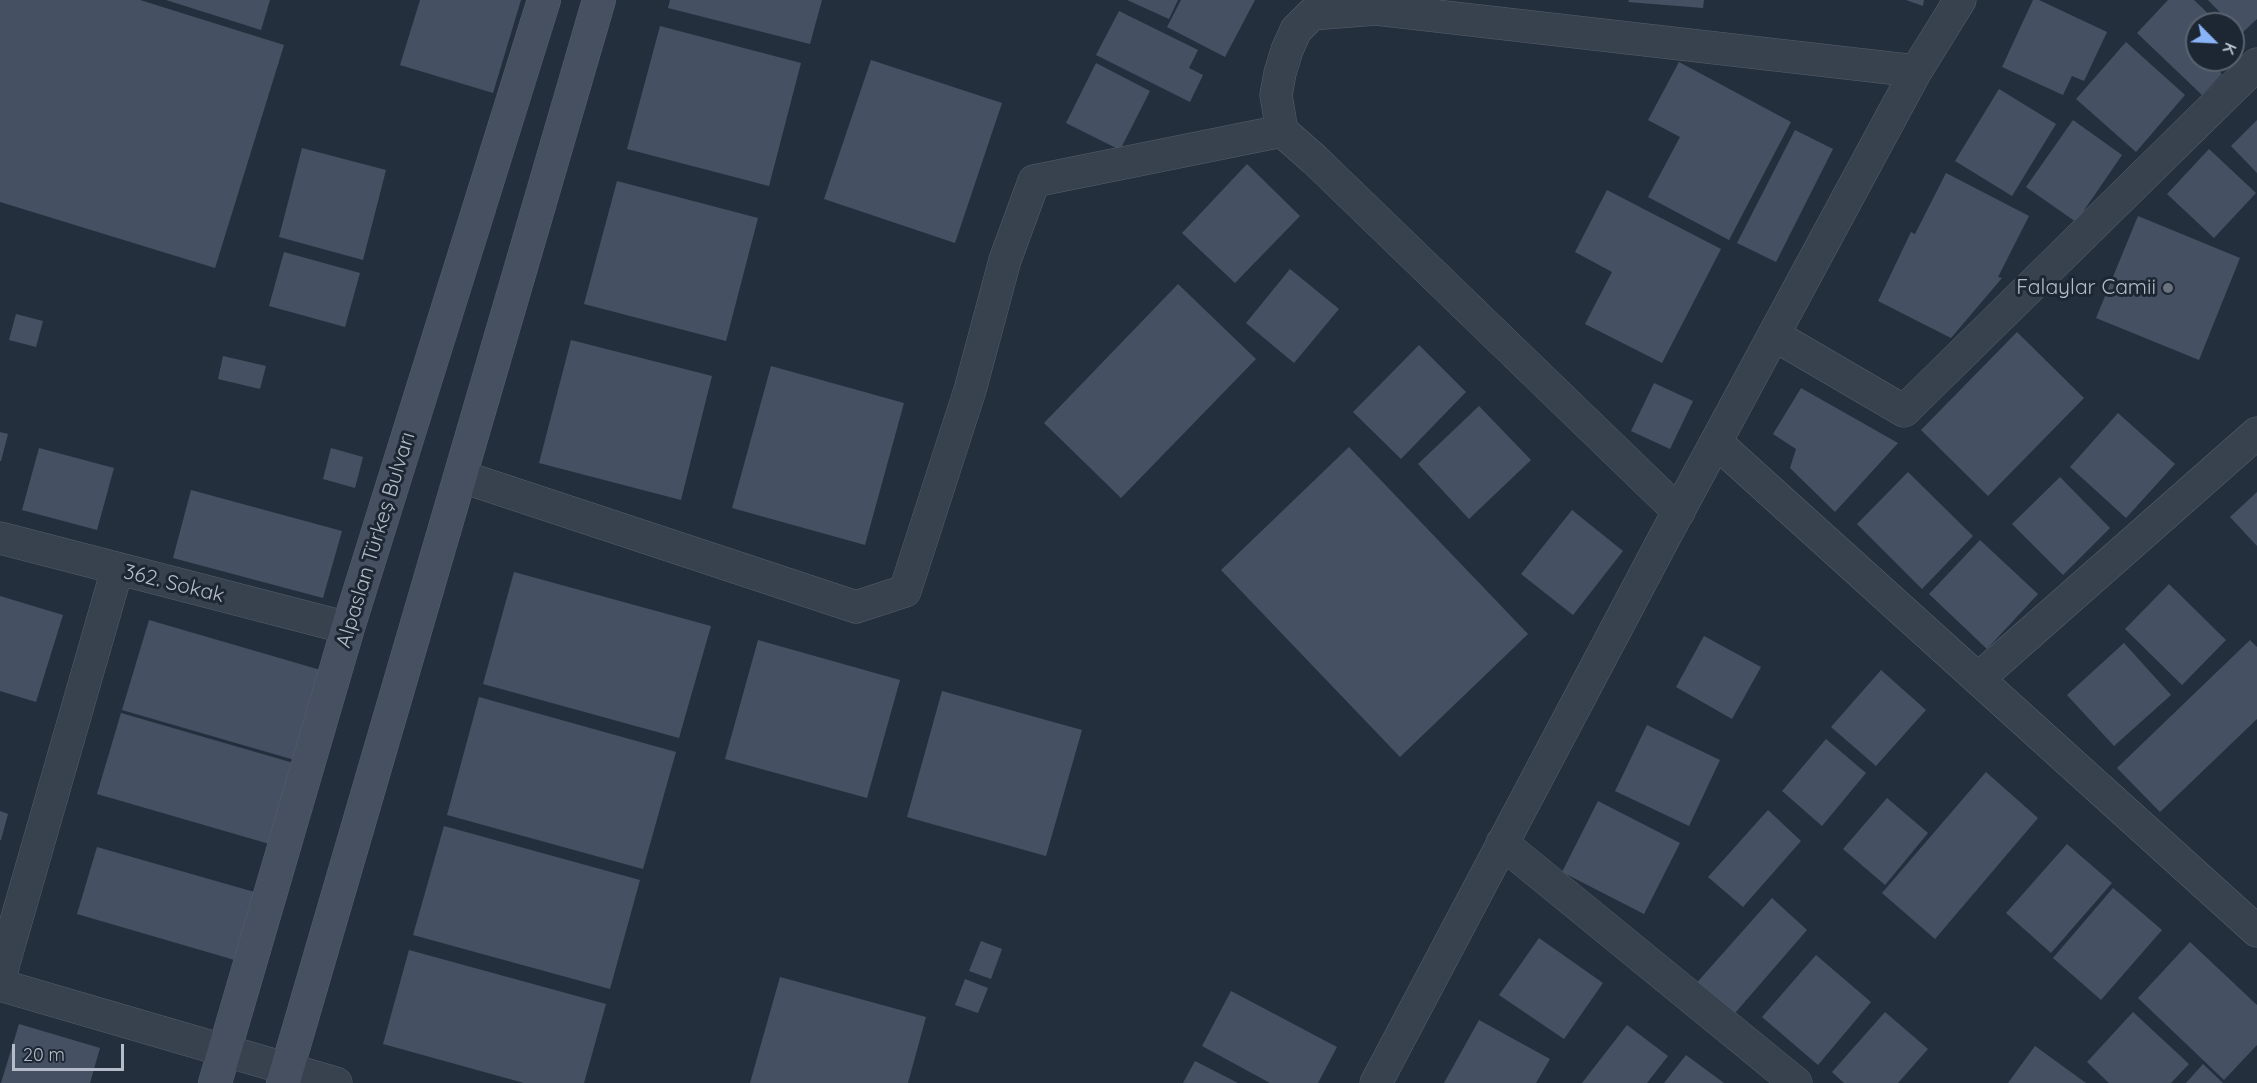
<!DOCTYPE html>
<meta charset="utf-8">
<style>
body{margin:0}
#map{position:relative;width:2257px;height:1083px;overflow:hidden;background:#242f3e;font-family:Quicksand,sans-serif}
canvas{display:block}
.north{position:absolute;left:2185px;top:12px;width:60px;height:60px;box-sizing:border-box;background:#1d2633;border:2px solid #59626f;border-radius:50%;rotate:114deg;font-size:16px;font-weight:700;line-height:24px;text-align:center;color:#b4bcc9}
.north::after{content:'';display:block;margin:auto;width:21px;height:27px;background:#8ab4f8;clip-path:polygon(50% 0,100% 100%,50% 72%,0 100%)}
.scale{position:absolute;left:12px;top:1044px;width:112px;height:27px;box-sizing:border-box;border:3px solid #b4bcc9;border-top:0;padding-left:8px;font-size:18px;line-height:21px;white-space:nowrap;color:#b4bcc9;-webkit-text-stroke:4px #1d2633;paint-order:stroke}
</style>
<div id="map">
<canvas width="2257" height="1083"></canvas>
<div class="north">K</div>
<div class="scale">20 m</div>
</div>
<script>
const c = document.querySelector('canvas').getContext('2d');
c.lineJoin = 'round';
function paint(path, color) {
  c.fillStyle = color;
  c.fill(path, 'evenodd');
}
function strokePath(path, color, width, dash) {
  c.strokeStyle = color;
  c.lineWidth = width;
  c.lineCap = dash ? 'butt' : 'round';
  c.setLineDash(dash || []);
  c.stroke(path);
}
function drawText(font, color, halo, rows, align = 'center') {
  c.font = font + ' Quicksand,sans-serif';
  c.lineWidth = 6;
  c.setLineDash([]);
  c.textBaseline = 'middle';
  c.strokeStyle = halo;
  c.fillStyle = color;
  for (const [text, x, y, turn = 0] of rows) {
    c.save();
    c.translate(x, y);
    c.rotate((+turn || 0) * Math.PI / 180);
    c.textAlign = isNaN(turn) ? turn : align;
    if (halo) c.strokeText(text, 0, 0);
    c.fillText(text, 0, 0);
    c.restore();
  }
}
paint(new Path2D(`
 M0,0H140L284,45L215,268L0,202Z
 M166,0H270L261,30Z
 M420,0H521L493,93L400,65Z
 M670,0H822L810,44L668,8Z
 M1127,0H1178L1169,19Z
 M1181,0H1255L1225,57L1167,27Z
 M1629,0H1704L1703,8L1628,2Z
 M1906,0H1924L1923,6Z
 M2033,0H2039L2107,32L2084,81L2072,76L2063,95L2002,67Z
 M2168,0H2194L2219,24H2197V60H2219L2214,66L2222,74L2202,95L2137,33Z
 M2208,0H2257V19L2241,34Z
 M1119,11L1198,50L1189,68L1203,75L1190,102L1096,55Z
 M660,26L801,63L769,186L627,149Z
 M2126,42L2185,95L2136,152L2076,99Z
 M871,60L1002,103L955,243L824,199Z
 M1679,62L1791,122L1729,240L1648,197L1680,137L1648,120Z
 M1096,63L1150,91L1120,150L1066,123Z
 M1999,89L2056,124L2012,196L1955,161Z
 M2073,120L2122,155L2076,222L2026,187Z
 M2257,120V173L2231,146Z
 M1795,130L1833,149L1776,262L1737,243Z
 M302,148L386,170L363,260L279,237Z
 M2209,149L2256,193L2214,238L2167,194Z
 M1247,164L1300,216L1235,283L1182,233Z
 M1946,173L2029,216L1998,277L2002,278L1951,338L1878,301L1911,232L1915,234Z
 M617,181L758,218L726,341L584,304Z
 M1607,190L1721,249L1662,363L1585,324L1612,272L1575,252Z
 M2138,216L2240,258L2199,360L2096,318Z
 M284,252L360,273L345,327L269,306Z
 M1290,269L1339,309L1294,363L1246,323Z
 M1178,284L1256,359L1121,498L1044,423Z
 M16,314L43,321L36,347L9,340Z
 M2017,332L2084,398L1988,496L1921,430Z
 M571,340L712,376L681,500L539,463Z
 M1419,345L1466,392L1401,459L1353,412Z
 M223,356L266,366L260,389L218,379Z
 M771,366L904,403L865,545L732,508Z
 M1654,383L1693,401L1670,449L1631,431Z
 M1801,388L1898,443L1835,512L1790,468L1796,449L1773,434Z
 M1479,406L1531,460L1469,519L1418,464Z
 M2118,413L2175,464L2126,518L2070,467Z
 M0,432L8,434L1,461H0Z
 M1349,447L1528,634L1400,757L1221,570Z
 M39,448L114,468L97,530L22,510Z
 M331,448L363,457L355,488L323,479Z
 M1908,472L1973,536L1922,589L1857,524Z
 M2060,477L2110,528L2063,575L2012,524Z
 M191,490L342,531L323,598L173,558Z
 M2257,492V546L2230,517Z
 M1572,510L1623,551L1573,615L1521,574Z
 M1980,540L2038,594L1987,649L1929,594Z
 M514,572L711,626L679,738L483,684Z
 M2169,584L2226,640L2182,685L2125,629Z
 M0,596L63,615L36,702L0,691Z
 M149,620L324,671L298,761L122,710Z
 M1704,636L1761,667L1732,719L1676,687Z
 M758,640L900,680L867,798L725,759Z
 M2250,640L2257,647V719L2160,812L2117,768Z
 M2124,643L2171,695L2114,746L2067,695Z
 M1881,670L1926,710L1876,766L1831,727Z
 M942,691L1082,730L1046,856L907,817Z
 M479,697L676,752L643,869L447,815Z
 M121,713L297,764L273,845L97,794Z
 M1647,725L1720,760L1689,826L1615,791Z
 M1826,739L1866,773L1822,826L1782,791Z
 M1986,772L2038,818L1935,939L1882,893Z
 M1887,798L1928,833L1885,885L1843,849Z
 M1598,801L1680,843L1644,914L1562,872Z
 M1768,810L1801,841L1743,907L1708,877Z
 M0,811L8,814L1,840H0Z
 M444,826L640,880L610,989L413,935Z
 M2067,844L2112,883L2051,953L2006,913Z
 M97,847L258,893L238,961L77,914Z
 M2113,888L2162,930L2101,1000L2053,958Z
 M1772,898L1807,930L1729,1020L1693,987Z
 M1539,938L1603,983L1564,1039L1499,995Z
 M981,941L1002,949L991,979L969,971Z
 M2190,942L2257,1005V1045L2224,1080L2138,998Z
 M409,950L606,1004L584,1083H524L383,1044Z
 M1816,955L1871,1002L1818,1065L1762,1017Z
 M780,977L926,1017L908,1083H750Z
 M965,979L988,988L978,1013L955,1005Z
 M1231,991L1337,1047L1318,1083H1270L1202,1046Z
 M1885,1012L1928,1049L1898,1083H1844L1832,1072Z
 M2133,1012L2189,1064L2171,1083H2109L2087,1062Z
 M1479,1020L1550,1059L1536,1083H1444Z
 M19,1024L100,1048L90,1083H1Z
 M1627,1025L1668,1056L1647,1083H1582Z
 M2035,1046L2086,1083H2008Z
 M1686,1055L1724,1083H1664Z
 M1195,1061L1238,1083H1183Z
 M2203,1064L2223,1083H2186Z`), '#455162');
const minor = new Path2D(`
 M1774,335L1904,411L2257,64
 M1716,442L2257,931
 M460,476L856,607L905,591L970,390L1005,260L1034,181L1282,131
 M1679,512L1315,160L1282,131L1276,95L1280,73L1287,50L1296,30L1312,14L1376,9L1916,71
 M0,538L348,628
 M1978,679L2257,433
 M1502,843L1796,1083
 M0,977L117,570
 M0,985L336,1083
 M1376,1083L1662,542L1916,71L1960,0`);
const secondary = new Path2D(`
 M215,1083L348,628L544,0
 M283,1083L599,0`);
strokePath(minor, '#565f6c', 33);
strokePath(secondary, '#565f6c', 34);
strokePath(minor, '#38414e', 32);
strokePath(secondary, '#465061', 33);
for (const [x, y, r, color] of [
 [2168,288,6,"#6b7280"]
]) {
  const dot = new Path2D();
  dot.arc(x, y, r, 0, 2 * Math.PI);
  c.fillStyle = color;
  c.fill(dot);
  strokePath(dot, '#1d2633', 2);
}
drawText('21px', '#b4bcc9', '#1d2633', [
 ["Falaylar Camii",2156,288]
], 'right');
drawText('21px', '#b4bcc9', '#1d2633', [
 ["Alpaslan Türkeş Bulvarı",376,540,-73],
 ["362. Sokak",174,584,14]
]);
</script>
